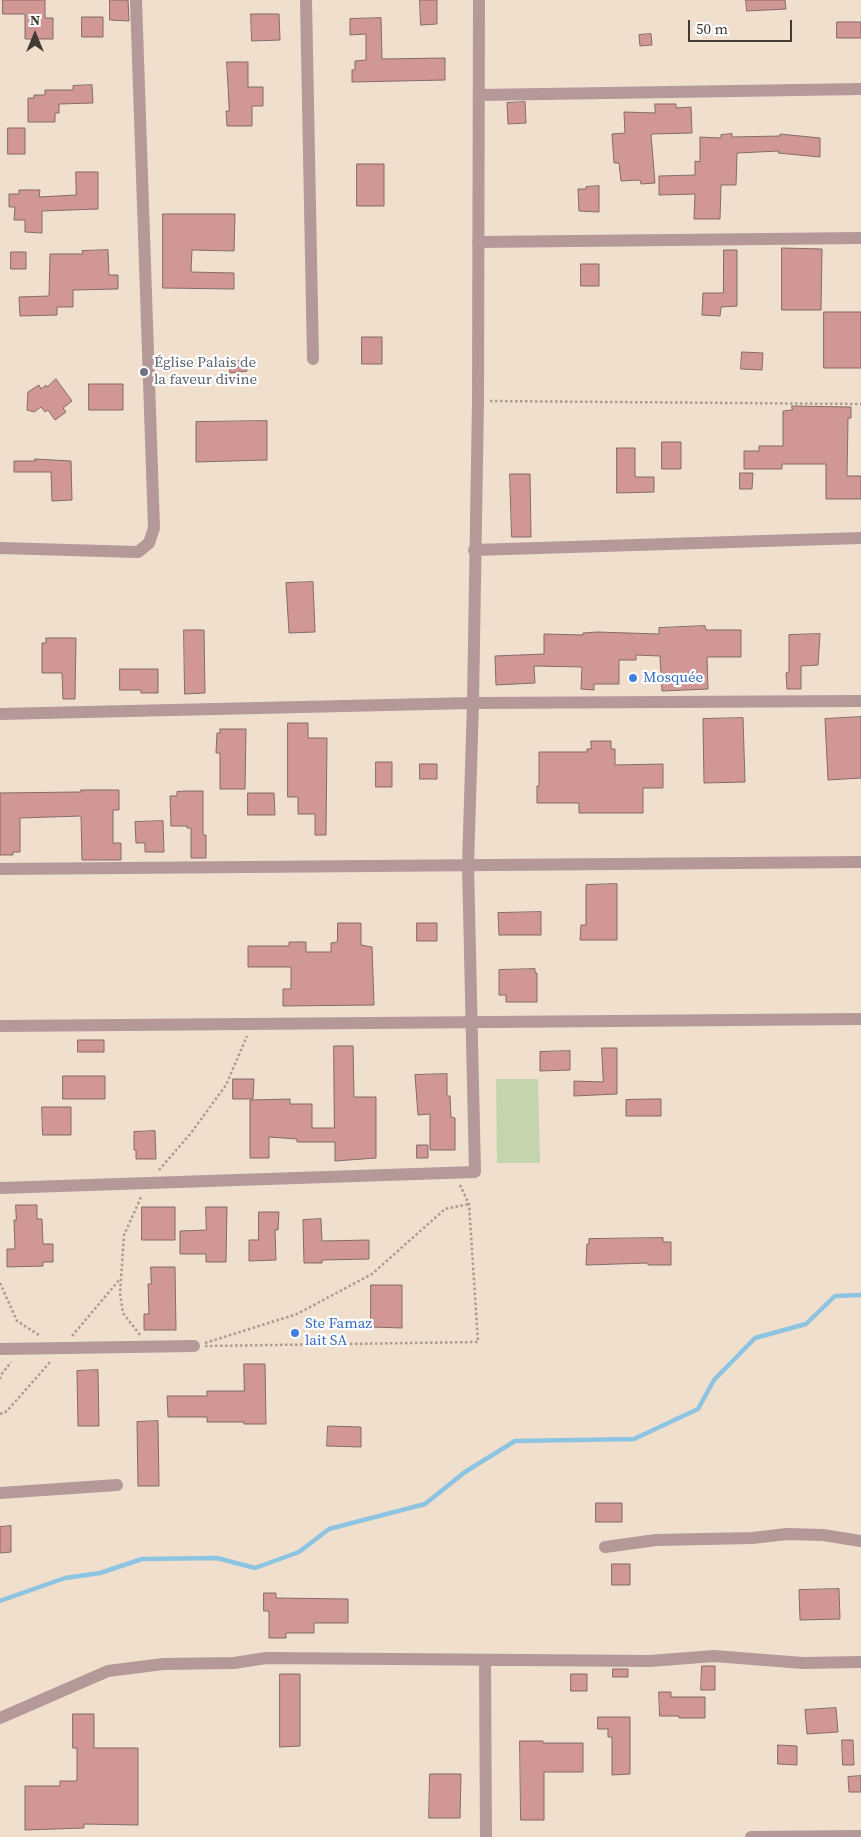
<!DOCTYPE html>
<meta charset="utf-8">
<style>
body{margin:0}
#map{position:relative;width:861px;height:1837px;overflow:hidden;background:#f0dfcd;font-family:"Source Serif 4",serif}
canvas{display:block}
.north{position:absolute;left:10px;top:10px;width:50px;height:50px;-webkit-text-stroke:4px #fff;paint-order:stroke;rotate:0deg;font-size:14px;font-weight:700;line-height:20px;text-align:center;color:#413b34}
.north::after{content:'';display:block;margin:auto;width:18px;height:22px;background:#413b34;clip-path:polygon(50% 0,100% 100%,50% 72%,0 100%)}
.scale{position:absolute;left:688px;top:20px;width:104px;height:22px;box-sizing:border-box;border:2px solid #413b34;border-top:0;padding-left:6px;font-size:15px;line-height:18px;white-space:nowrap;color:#413b34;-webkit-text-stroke:4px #fff;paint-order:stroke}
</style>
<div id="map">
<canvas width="861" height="1837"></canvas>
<div class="north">N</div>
<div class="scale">50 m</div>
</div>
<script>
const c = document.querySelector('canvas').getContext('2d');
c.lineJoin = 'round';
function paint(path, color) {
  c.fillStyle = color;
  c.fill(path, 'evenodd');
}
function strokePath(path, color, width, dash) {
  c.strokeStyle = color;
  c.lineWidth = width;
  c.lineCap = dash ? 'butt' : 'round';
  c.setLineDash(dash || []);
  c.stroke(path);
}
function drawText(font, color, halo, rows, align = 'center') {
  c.font = font + ' "Source Serif 4",serif';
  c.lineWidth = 4.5;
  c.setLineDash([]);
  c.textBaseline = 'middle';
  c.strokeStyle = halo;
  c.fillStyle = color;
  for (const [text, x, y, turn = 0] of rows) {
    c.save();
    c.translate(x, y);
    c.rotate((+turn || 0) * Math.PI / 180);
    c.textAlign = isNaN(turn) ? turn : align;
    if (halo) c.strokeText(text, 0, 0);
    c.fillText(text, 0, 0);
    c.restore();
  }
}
paint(new Path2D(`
 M496,1079H538L540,1163H497Z`), '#c3d4ae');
strokePath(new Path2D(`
 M0,1601L65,1578L100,1573L142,1559L217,1558L255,1568L299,1552L329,1529L425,1504L465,1472L515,1441L634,1439L698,1409L714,1380L755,1338L806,1324L835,1296L861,1295`), '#8dc4e1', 4.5);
const building = new Path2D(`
 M3,0H45V18H53V39H25V14H3Z
 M110,0H128L129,21L110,20Z
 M420,0H437V24L421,25Z
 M746,0H785L786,9L747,11Z
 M251,14H279L280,40L252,41Z
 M82,17H103V37H82Z
 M381,18L382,59L445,58V80L352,82V70H355V61L366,60V34L350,35V19Z
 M837,22H861V38H837Z
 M651,34L652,45L640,46L639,35Z
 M227,62H248V87H263V106H252V126H227L226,111H229Z
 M92,85L93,103L59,104V113H55V122H28V98H34V95H45V90H73V86Z
 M525,102L526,123L508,124L507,103Z
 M655,104H676V108L691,107L692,133L653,134L651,135L655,183L641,184L640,180L621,181L619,163H614L612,134L625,133L624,112L655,113Z
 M8,128H25V154H8Z
 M732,134V137L780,136V134L820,138V157L778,153L779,151L737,153L736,185H721L720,219H694L695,194L659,195V176L695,175V161L700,162V137L721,138V135Z
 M357,164H384V206H357Z
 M76,172H98V209L42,211V233L25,232V220H14L15,207H9V194H19V190H40L39,197L76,195Z
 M599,186V212L579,211L578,189H586V187Z
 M163,214H235L234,251L192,250L191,272L234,273V289L163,288Z
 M782,248L822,249L821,310H782Z
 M108,250L109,275H118V289L73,290V307H57V315L20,316L19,297L49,296L50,254H83L82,251Z
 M724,250H737V306L721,307L720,316L702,315L703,293H723Z
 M11,252H26V269H11Z
 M581,264H599V286H581Z
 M824,312H861V368H824Z
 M362,337H382V364H362Z
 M742,352L763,353L762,370L741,369Z
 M246,360L247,371L230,373L229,362Z
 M56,379L72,401L63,408L66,412L55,420L48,410L45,412L41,407L34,412L27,410L28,392L39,385L41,389L46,385L47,387Z
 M89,384H123V410H89Z
 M792,406L851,407V418H848L847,476H861V499H826V464H782V469H744V451H759V446H783V411L792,410Z
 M267,421V460L196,462V422Z
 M662,442H681V469H662Z
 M617,448H635V477H654V492L617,493Z
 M35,459L71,461L72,500L52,501L51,472H14V461H35Z
 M740,473H753L752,489H740Z
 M510,474H530L531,537H512Z
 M313,582L315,632L289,633L286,583Z
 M705,626L706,630H741V657H707L708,689L662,691L660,656L636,655V660H619V684H594V690L581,689L582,667L534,666L535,683L496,685L495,656L544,654V634L583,635V633L597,632L659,634V628Z
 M184,630H204L205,693L185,694Z
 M820,634L818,665L801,666V689H787L786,673L789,672V635Z
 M46,638H76L75,699H63L62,673H42V643H46Z
 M120,669H158V693H141V690H120Z
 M861,717V778L828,780L825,719Z
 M743,718L745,782L704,783L703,719Z
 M288,723H308V738H327L326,835H315V814H298V797H288Z
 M220,729H246L245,789H220V753H216L217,733H220Z
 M591,741H611V749H615V765L663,764V788H643V813H579V803H537V786H539V752H587V749H591Z
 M376,762H392V787H376Z
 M420,764H437V779H420Z
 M81,790H119V810H113V843H121V860H82L81,816L20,818V852H13V855H0V793L81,792Z
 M186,791H203V835H206V858H191V828H187V826H171L170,796H177V792Z
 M248,793H274L275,815H248Z
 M163,821L164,852H145V843H136L135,822Z
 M617,884V940H580L581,925H586V885Z
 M541,912V935H499L498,913Z
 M338,923H361V945L372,947L374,1005L283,1006V989H291V967H248V946H289V942H306V952H331V943L337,942Z
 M417,923H437V941H417Z
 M535,969V973H537V1002H506V995H499V970Z
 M78,1040H104V1052H78Z
 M334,1046H353L354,1097H376V1158L335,1161V1142H297V1139L269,1137V1158H250V1100L290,1099V1104H312V1128H334Z
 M602,1048H617V1094L574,1096V1081L603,1082Z
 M570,1051V1070L540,1071V1052Z
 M447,1074V1096H450L451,1117L455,1118V1150H430V1114L418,1115L415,1075Z
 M63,1076H105V1099H63Z
 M233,1079H254L253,1099H233Z
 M650,1099H661V1116H626V1100Z
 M42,1107H71V1135H43Z
 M155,1131L156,1159H136V1150H134V1132Z
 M417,1145H428V1158H417Z
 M16,1205H37V1219H42L43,1244H53V1262H43V1266L7,1267V1249H15L14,1220H16Z
 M142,1207H175V1240H142Z
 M206,1207H227L226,1262H206V1254H180V1231L206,1230Z
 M259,1212H279L278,1230H275L276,1260L249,1261V1240H258Z
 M321,1219L322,1241L369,1240V1259L322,1260V1263H304L303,1220Z
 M663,1238V1242H671V1265H648V1263L586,1265L587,1244H589V1239Z
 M151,1267H175L176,1330H144V1314H149L148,1284H151Z
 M371,1285H402V1328L371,1327Z
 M244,1364H265L266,1424H244V1422H207V1417H168L167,1396H207V1391H244Z
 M98,1370L99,1426H78L77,1371Z
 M158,1421L159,1486H138L137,1422Z
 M328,1426L361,1427V1447L327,1446Z
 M596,1503H622V1522H596Z
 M11,1526V1552L0,1553V1527Z
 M612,1564H630V1585H612Z
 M839,1589L840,1619L800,1620L799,1590Z
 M264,1593H276V1598L348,1599V1623H314V1633H286V1638H269V1611H264Z
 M702,1666H715V1690H701Z
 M613,1669H628V1677H613Z
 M280,1674H300V1746L280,1747Z
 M571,1674H587V1691H571Z
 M659,1692H671V1697H705V1718H679V1716H660Z
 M836,1708L838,1732L807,1734L805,1710Z
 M73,1714H94V1748H138V1825L84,1824V1828L25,1830V1786H60V1781H77V1748H73Z
 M598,1717H630V1774L612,1775V1737H608V1729H598Z
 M842,1740H853L854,1765H843Z
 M520,1741H543V1743H583V1772H544V1820H521Z
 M778,1745L797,1746V1765L778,1764Z
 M430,1774H461L460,1818H429Z
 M861,1776V1792H849L848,1777Z`);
paint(building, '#d19795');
strokePath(building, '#836b6a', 1);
strokePath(new Path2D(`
 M490,401L861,404
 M159,1170L191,1133L226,1085L247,1036
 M0,1283L17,1321L39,1335
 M140,1335L123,1313L120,1293L124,1235L142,1195
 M72,1336L120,1279
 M205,1343L297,1314L372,1274L445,1209L469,1204
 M205,1346L478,1342L469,1204L460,1185
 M0,1379L1,1375L11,1362
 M0,1414L7,1411L51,1361`), '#a99d8f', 2.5, [2.5, 2.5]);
strokePath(new Path2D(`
 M306,0L313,359
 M480,95L861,89
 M478,242L861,238
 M0,548L138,552L149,543L154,528L136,0
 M474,550L861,538
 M0,714L473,703L478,401L479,0
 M0,869L861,862
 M0,1026L861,1019
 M0,1188L475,1172L468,865L473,703L861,701
 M0,1349L194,1346
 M0,1493L117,1485
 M605,1547L656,1540L752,1538L787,1534L823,1535L861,1541
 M485,1660L486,1837
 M0,1718L108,1671L163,1664L234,1663L266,1658L650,1661L714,1656L803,1663L861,1662
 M751,1837L861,1836`), '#b49998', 12);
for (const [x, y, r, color] of [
 [144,372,5,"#6b7280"],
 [633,678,5,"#3f7fe0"],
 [295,1333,5,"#3f7fe0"]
]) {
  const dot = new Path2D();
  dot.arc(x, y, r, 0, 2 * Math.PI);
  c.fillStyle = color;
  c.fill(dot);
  strokePath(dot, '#fff', 2);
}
drawText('15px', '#5b616d', '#fff', [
 ["Église Palais de",154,363],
 ["la faveur divine",154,380]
], 'left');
drawText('15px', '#366cbe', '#fff', [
 ["Mosquée",643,678],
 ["Ste Famaz",305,1324],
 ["lait SA",305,1341]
], 'left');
</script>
